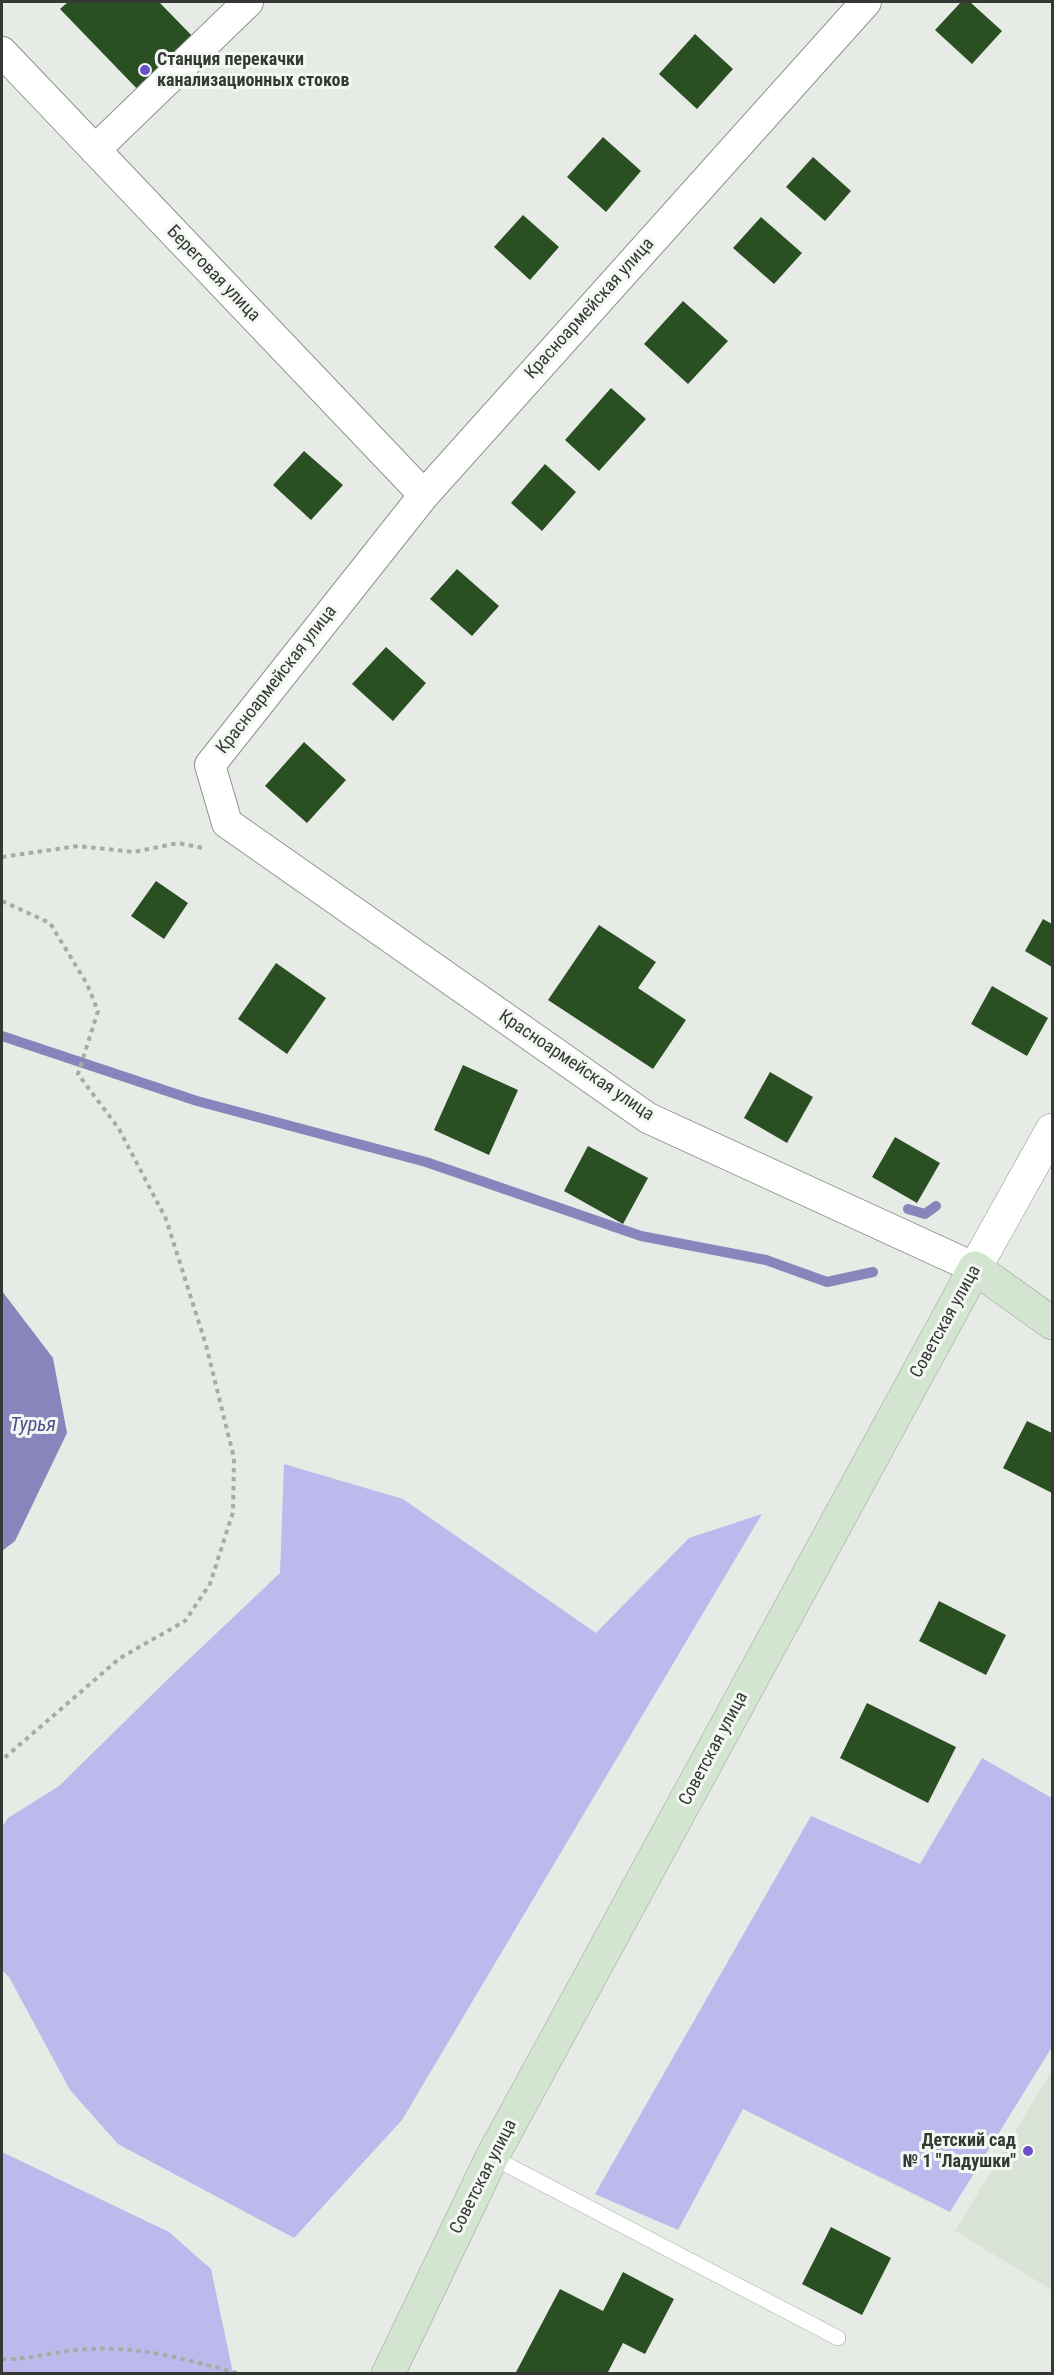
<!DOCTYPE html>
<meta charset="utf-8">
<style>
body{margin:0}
#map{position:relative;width:1054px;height:2375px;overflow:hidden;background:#e6ece5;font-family:"Roboto Condensed",sans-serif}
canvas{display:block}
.frame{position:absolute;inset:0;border:3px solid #363835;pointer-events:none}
</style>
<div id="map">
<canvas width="1054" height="2375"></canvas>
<div class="frame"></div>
</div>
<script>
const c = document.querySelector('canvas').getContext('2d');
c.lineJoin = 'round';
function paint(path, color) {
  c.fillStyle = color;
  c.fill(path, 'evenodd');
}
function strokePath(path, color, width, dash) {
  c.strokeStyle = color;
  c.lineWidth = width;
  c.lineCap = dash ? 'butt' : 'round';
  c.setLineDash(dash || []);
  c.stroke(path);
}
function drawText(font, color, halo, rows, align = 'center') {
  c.font = font + ' "Roboto Condensed",sans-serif';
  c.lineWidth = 6;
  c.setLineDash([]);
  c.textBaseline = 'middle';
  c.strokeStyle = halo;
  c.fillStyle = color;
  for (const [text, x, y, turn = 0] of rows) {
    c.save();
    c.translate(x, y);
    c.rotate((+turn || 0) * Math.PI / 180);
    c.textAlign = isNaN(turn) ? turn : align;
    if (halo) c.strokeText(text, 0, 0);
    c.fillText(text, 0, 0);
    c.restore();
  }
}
paint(new Path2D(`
 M1052,2070V2290L955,2231Z`), '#d8e3d6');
paint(new Path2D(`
 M284,1464L403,1499L596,1633L689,1538L762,1514L402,2120L294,2238L118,2144L70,2090L9,1977L2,1970V1827L8,1818L59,1786L167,1680L280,1573Z
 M982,1758L1052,1798V2047L950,2212L743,2109L678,2230L595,2194L811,1816L920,1864Z
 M2,2152L169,2232L211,2269L233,2373H2Z`), '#beb9ec');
paint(new Path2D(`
 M2,1291L53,1358L67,1433L15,1541L2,1551Z`), '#8a84bc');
strokePath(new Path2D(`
 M2,1036L197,1101L426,1162L641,1236L766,1260L827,1282L873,1272
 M908,1209L925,1214L936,1206`), '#8a84bc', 10);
paint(new Path2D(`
 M68,2H159L199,43L144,96L60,9Z
 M961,2H970L1002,31L972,64L935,30Z
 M695,34L733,69L697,109L659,74Z
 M603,137L641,171L606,212L567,177Z
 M813,157L851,191L825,221L786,187Z
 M523,215L559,247L530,280L494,247Z
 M761,217L802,253L774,284L733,248Z
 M683,301L728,341L688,384L644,344Z
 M611,388L646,419L599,471L565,440Z
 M304,451L343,485L311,520L273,485Z
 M545,464L576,492L542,531L511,503Z
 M457,569L499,606L472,636L430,599Z
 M386,647L426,683L393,721L352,684Z
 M304,742L346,780L307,823L265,786Z
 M156,881L188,903L164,939L131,916Z
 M1043,919L1052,924V967L1025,951Z
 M599,925L656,962L638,988L686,1020L653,1069L548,1000Z
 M276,963L326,998L287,1054L238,1019Z
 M992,986L1048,1018L1027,1056L971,1024Z
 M463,1065L518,1090L489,1155L434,1130Z
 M770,1072L813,1097L787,1143L744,1118Z
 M895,1137L940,1163L917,1203L872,1177Z
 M588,1146L648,1178L623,1224L564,1191Z
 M1027,1421L1052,1433V1493L1003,1468Z
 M939,1601L1006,1635L986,1675L919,1641Z
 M867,1703L956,1747L928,1803L840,1758Z
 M831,2227L891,2258L862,2315L802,2284Z
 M623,2272L674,2299L645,2354L623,2343L607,2374H515L560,2289L603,2311Z`), '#2a4f22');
const service = new Path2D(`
 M492,2157L838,2338`);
const minor = new Path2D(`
 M866,2L424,495L210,765L227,823L648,1118L975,1268
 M2,52L424,495
 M95,150L248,2`);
const tertiary = new Path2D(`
 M975,1268L1052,1130`);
const secondary = new Path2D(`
 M388,2374L492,2157L975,1268L1052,1323`);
strokePath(service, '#8e948d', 16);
strokePath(minor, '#8e948d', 32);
strokePath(tertiary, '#8e948d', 34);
strokePath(secondary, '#8e948d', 34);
strokePath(new Path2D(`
 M2,857L78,846L134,852L178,843L203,848
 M2,901L50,923L87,984L98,1011L78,1074L119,1129L166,1219L206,1345L234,1458L233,1512L210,1584L185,1621L120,1658L2,1760
 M2,2359C31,2360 60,2350 89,2349C141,2346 190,2360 240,2374`), '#a7aba6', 4, [4.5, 4.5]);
strokePath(service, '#fff', 15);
strokePath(minor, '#fff', 30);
strokePath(tertiary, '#fff', 33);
strokePath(secondary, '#d3e5d0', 33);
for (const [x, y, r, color] of [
 [145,70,6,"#6a4fc8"],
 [1028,2151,6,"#6a4fc8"]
]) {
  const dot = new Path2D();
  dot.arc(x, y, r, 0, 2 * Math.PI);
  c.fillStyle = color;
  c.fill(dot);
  strokePath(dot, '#f3f9f2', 2);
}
drawText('bold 18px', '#363835', '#f3f9f2', [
 ["Станция перекачки",157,60],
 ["канализационных стоков",157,81],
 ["Детский сад",1016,2141,"right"],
 ["№ 1 \"Ладушки\"",1016,2162,"right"]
], 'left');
drawText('18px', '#363835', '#f3f9f2', [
 ["Береговая улица",213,274,46],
 ["Красноармейская улица",590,309,-48],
 ["Красноармейская улица",277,680,-52],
 ["Красноармейская улица",576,1066,34],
 ["Советская улица",946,1322,-61],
 ["Советская улица",714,1749,-62],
 ["Советская улица",484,2177,-63]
]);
drawText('italic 20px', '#554991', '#f3f9f2', [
 ["Турья",33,1426]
]);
</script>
